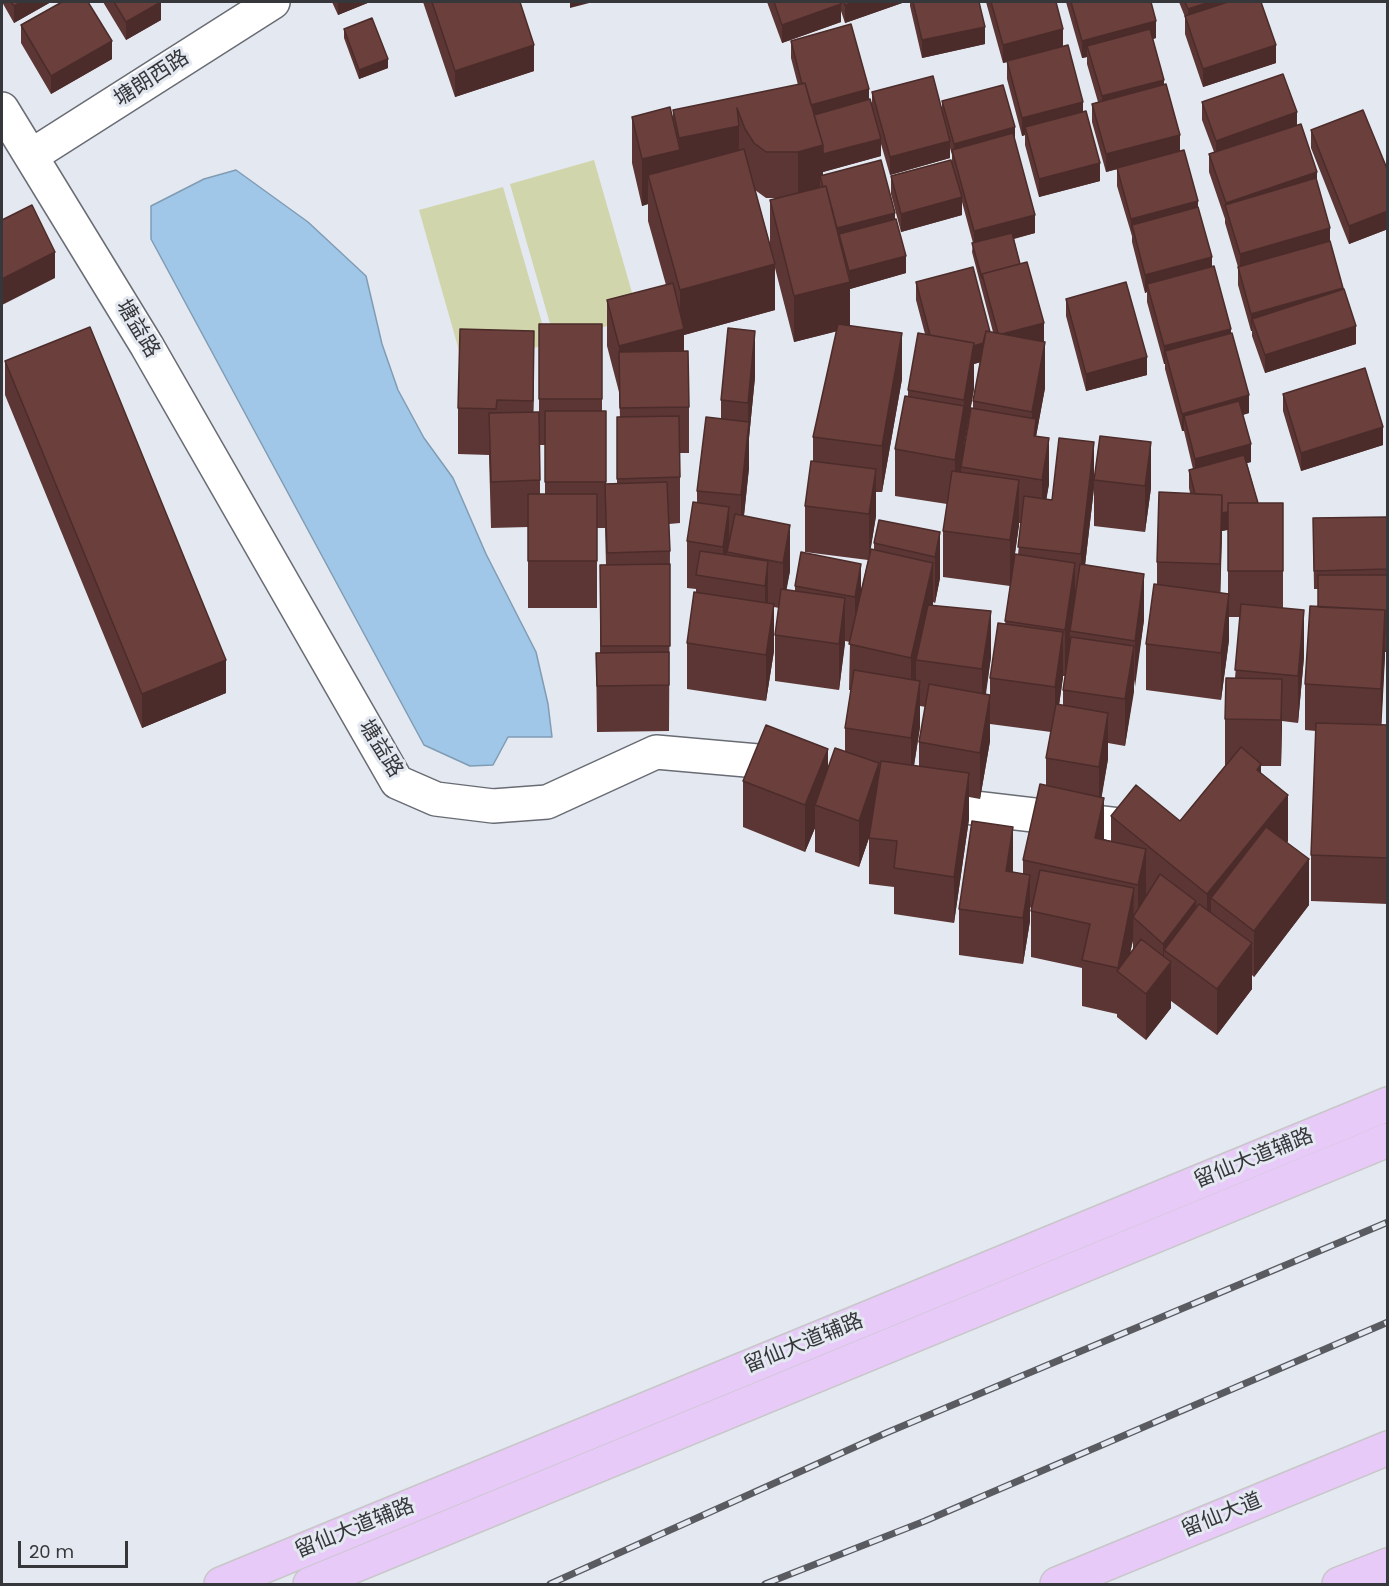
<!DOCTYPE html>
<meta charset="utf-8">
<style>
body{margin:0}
#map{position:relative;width:1389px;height:1586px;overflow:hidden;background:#e4e8f0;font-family:Poppins,sans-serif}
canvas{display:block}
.frame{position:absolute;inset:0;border:3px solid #36373b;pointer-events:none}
.scale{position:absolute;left:18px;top:1541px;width:110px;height:27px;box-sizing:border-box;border:3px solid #36373b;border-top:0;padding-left:8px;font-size:18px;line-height:21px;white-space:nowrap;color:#36373b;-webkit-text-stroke:4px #e4e8f0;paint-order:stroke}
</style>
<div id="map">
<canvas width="1389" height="1586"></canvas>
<div class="frame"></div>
<div class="scale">20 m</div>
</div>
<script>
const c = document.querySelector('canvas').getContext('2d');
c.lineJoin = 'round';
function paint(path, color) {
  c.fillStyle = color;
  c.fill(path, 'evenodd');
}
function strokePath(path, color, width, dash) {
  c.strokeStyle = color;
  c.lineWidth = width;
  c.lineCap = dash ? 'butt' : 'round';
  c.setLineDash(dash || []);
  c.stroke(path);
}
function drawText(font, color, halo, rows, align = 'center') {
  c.font = font + ' Poppins,"Noto Sans SC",sans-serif';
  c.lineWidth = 6;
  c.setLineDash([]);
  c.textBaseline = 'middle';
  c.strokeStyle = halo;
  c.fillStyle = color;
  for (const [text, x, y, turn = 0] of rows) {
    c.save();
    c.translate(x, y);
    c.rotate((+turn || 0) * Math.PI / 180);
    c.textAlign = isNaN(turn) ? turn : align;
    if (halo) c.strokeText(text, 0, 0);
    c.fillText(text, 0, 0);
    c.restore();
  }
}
paint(new Path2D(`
 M594,160L639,317L555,341L510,184Z
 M503,187L548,344L464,368L419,210Z`), '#d1d5ab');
const water = new Path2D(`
 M236,170L308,222L366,276L382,344L398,390L424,438L453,478L486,554L536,652L548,704L552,737H508L493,765L470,766L424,745L151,239V206L204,179Z`);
paint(water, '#a0c7e8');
strokePath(water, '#809cb4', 1.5);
const minor = new Path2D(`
 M2,109L147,346L397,782L436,799L493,806L547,802L656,752L769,762L795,769
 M31,156L273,2
 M923,802L1119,825`);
const major = new Path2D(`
 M221,1584L1388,1104
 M310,1584L1388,1140
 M1057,1584L1388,1448
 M1339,1584L1388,1565`);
strokePath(minor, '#696c74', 36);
strokePath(major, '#c7c7c8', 36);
strokePath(minor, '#fff', 33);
strokePath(major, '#e7caf8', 33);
const rail = new Path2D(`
 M550,1584L886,1433L1388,1222
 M765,1584L925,1521L1388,1322`);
strokePath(rail, '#595b60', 7);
strokePath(rail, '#e4e8f0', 4.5, [14]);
paint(new Path2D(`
 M2,2H51L14,23Z
 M103,2H161V20L126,40Z
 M332,2H370L338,15Z
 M423,2H520L534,71L455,97Z
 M767,2H905L845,23L841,11V22L782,43Z
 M910,2H979L985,44L922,58L910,6Z
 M986,2H1056L1063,46L1083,112L1100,181L1039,197L1025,145V135L1022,136L1007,79V62L1003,63Z
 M1066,2H1151L1156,38L1153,39L1180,151L1198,207L1212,267L1231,333L1249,413L1243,415L1251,462L1247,463L1258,503H1283V608L1304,657L1298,723L1282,721L1281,766H1261V773L1288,841L1287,843L1309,905L1254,977L1252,975V989L1217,1035L1171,1001V1008L1146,1040L1117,1017V1014L1082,1006V968L1031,957V908L1030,907V921L1023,964L959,955V909L1013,872L1023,874V860L1046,786V758L1051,732L990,724V678L1005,624L1010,586L943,577V531L947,504L895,496V449L908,397V390L925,334L916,300V282L990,332H993L972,252L973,243L962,202V215L901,232L891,194V176L952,162V155L950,148V158L890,175L881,144V156L823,172V175L895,219L906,273L850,289V325L902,379L882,492H876V516L869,557L874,550V543L940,532V578L935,603L933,602V605L991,657L986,694L990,741L980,799L969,797V819L954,923L894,914V887L869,884V838L859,867L815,852V828L805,852L743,827V781L828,769L845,751V728L851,690H849L850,642L845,641L839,690L775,681V635L779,608L774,607V651L766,701L687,689V643L696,593V589L687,588V541L697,502V491L721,418V400L755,377L749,438V468L744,516L790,571L786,590L795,591V586L861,591L868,560L805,552V506L813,461V437L837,331L794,342L775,268V310L684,335V351L689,407V453H680V523L669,524L670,551L669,731L597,732L596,653H600V565H606L605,528H597V608H528V527L491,528L489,455L458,454V408L534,377L533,412H539V324H602V411H606V484L617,483V417H620L619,392L607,346V300L666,285L648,221V204L642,206L632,163V117L673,119V110L798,85L791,58V41L869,100L872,103V92L942,111V101L1015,142L1035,233L1014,239L1020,264L1044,341H1042L1045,388L1036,436L1049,484L1046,499L1052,500L1094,488L1085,565L1144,620L1125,746L1108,743V759L1101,798L1104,839L1111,841V816L1180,821L1225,766V719L1235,678L1240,617H1229V640L1221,700L1146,690V644L1157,585V562L1190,493L1189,488V470L1193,469L1184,431H1182L1165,369V364H1164L1147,302V292L1145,293L1132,242V236L1117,186V169L1106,172L1092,122V104L1098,102L1087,64V57L1082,58ZM755,190L766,198H778L770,200V244ZM980,362L973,401V409L964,451V446L974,389V364ZM540,445H545V494H540ZM1019,523H1021L1018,555L1015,554ZM1228,530V593H1220L1222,531ZM1063,676H1065L1063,690V706L1059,705ZM920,706L926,707L919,742V766H914L920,727ZM1133,940V950L1130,953Z
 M1179,2H1261L1276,63L1203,87L1185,34V17Z
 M21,25L112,59L51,94L21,43Z
 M344,29L388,68L359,79L344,38Z
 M1202,102L1297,125L1317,182L1330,243L1356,344L1265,373L1252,336V331H1251L1238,285V267L1225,223V219L1209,172V154L1214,152L1202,120Z
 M1311,130L1388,171V229L1349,244L1311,148Z
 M1066,299L1147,375L1086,391L1066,316Z
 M5,361L226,693L142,728L5,395Z
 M1283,394L1383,445L1301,471L1283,411Z
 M1100,436L1151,488L1145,532L1094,526V480Z
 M1388,517V652H1385L1381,725H1388V904L1311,901V855L1316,731L1305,730V684L1318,607V589H1314L1313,518Z`), '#5c3634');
paint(new Path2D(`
 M21,2H51L14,23V6Z
 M161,2V20L126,40V22Z
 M338,2H370L338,15Z
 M570,2H593L570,8Z
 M855,2H905L845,23V5Z
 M1210,2H1259L1188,27V9Z
 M841,4V22L782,43V25Z
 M1156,21V38L1090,56L1087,46V57L1082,58V41Z
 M985,27V44L922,58V40Z
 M1063,29V47L1003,63V45Z
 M112,41V59L51,94V76Z
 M534,45V71L455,97V71Z
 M1276,45V63L1203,87V69Z
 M388,59V68L359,79V70Z
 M1164,80V98L1102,114V96Z
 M869,89V107L812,122L808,105Z
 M1083,102V120L1025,127V135L1022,136V118Z
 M1297,112V130L1216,158V141Z
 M739,126V172L648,175V204L642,206V159L679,150V138Z
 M1015,127V145L954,156V144Z
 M1180,135V153L1106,172V154Z
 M881,139V156L823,172V184L820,176V192L798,198V152L823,145Z
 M950,141V158L890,175V157Z
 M1100,163V181L1039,197V179Z
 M1317,172V190L1226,207V203Z
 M962,197V215L901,232V214Z
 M1198,201V219L1132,225L1131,236V219Z
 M1388,211V229L1349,244V226Z
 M895,213V230L839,245L834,229Z
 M1035,215V233L974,249V231Z
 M1330,228V245L1240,272V254Z
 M55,252V278L2,305V279Z
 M906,256V273L850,289V328L794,342V296L849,282V271Z
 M1212,257V275L1147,284V292L1145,293V275Z
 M775,264V310L684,335V375L620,392L619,346L680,330V290Z
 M1343,288V305L1252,319V331H1251V314Z
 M1044,323V341L999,353V335Z
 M1356,326V344L1265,373V355Z
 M1231,329V347L1165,351V364H1164V346Z
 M534,331V377L533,447V401Z
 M755,331V377L749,438V468L741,542V495L748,432V403Z
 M902,333V379L882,492V446Z
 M993,341V359L974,364V389L964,446V453L955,506V460L964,406V400L936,356Z
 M1045,342V388L1036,437V465L1034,482V449L1032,458V412Z
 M1147,357V375L1086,391V374Z
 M1249,395V413L1187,430L1184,416V431H1182V414Z
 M1383,427V445L1301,471V453Z
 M1049,438V484L1042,526V480Z
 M1094,442V488L1081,600V554Z
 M1151,442V488L1145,532V486Z
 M1251,444V462L1195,477V459Z
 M876,469V516L869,560V514Z
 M1019,480V526L1010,586V540Z
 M1258,504V522L1222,531L1220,611V564L1202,519Z
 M729,507V552H727V568L723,579V547Z
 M790,525V571L783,609V563Z
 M940,532V578L935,603V557Z
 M768,561V607L765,632V586Z
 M933,563V609L916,660V682L911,704V658Z
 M1075,563V609L1070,631V642L1065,676V630Z
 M861,564V610L855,643V597Z
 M1144,574V620L1135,687V641Z
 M1229,594V640L1221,700V653Z
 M845,598V644L839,690V644Z
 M774,604V651L766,701V655Z
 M1304,610V657L1298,723V676Z
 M1385,610V657L1381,735V689Z
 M991,611V657L982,715V669Z
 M1063,632V678L1055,733V687Z
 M1134,646V692L1125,746V699Z
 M226,660V693L142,728V694Z
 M1282,679V725L1281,766V720Z
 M920,681V727L911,784V738Z
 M990,695V741L980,799V753Z
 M1108,713V759L1099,813V767Z
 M828,749V795L815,805V828L805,852V805Z
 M879,763V809L859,867V821Z
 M1261,764V810L1257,770Z
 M969,773V819L954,923V877Z
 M1288,795V841L1230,912L1211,898V934L1207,940V894Z
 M1104,798V844L1095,838Z
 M1013,827V873L1006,917V871Z
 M1146,849V895L1138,921V885Z
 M1309,859V905L1254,977V931Z
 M1030,875V921L1023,964V918Z
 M1134,888L1133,940L1125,978L1118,972V968Z
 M1196,901V947L1164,950V971L1171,962V1008L1146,1040V994L1163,972V944Z
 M1252,943V989L1217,1035V989Z`), '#4b2c2a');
const building = new Path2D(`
 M11,2H21L14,6Z
 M62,2H88L112,41L51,76L21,25Z
 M114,2H161L126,22Z
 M432,2H520L534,45L455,71Z
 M774,2H840L841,4L782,25Z
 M844,2H855L845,5Z
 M913,2H979L985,27L922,40Z
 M991,2H1056L1063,29L1003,45Z
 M1071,2H1151L1156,21L1082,41Z
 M1185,2H1210L1188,9Z
 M1228,2H1261L1276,45L1203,69L1185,16Z
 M372,18L388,59L359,70L344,29Z
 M851,24L869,89L811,105L805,83L802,84L791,41Z
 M1150,29L1164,80L1102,96L1087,46Z
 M1068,45L1083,102L1022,118L1007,61Z
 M1283,74L1297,112L1216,141L1202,102Z
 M933,76L950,141L890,157L872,92Z
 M805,83L823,145L798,152H766L754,143L745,129L737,108L739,126L679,138L673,110Z
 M1166,84L1180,135L1106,154L1092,104Z
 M1003,85L1015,127L954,144L942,101Z
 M870,99L881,139L823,154V145L814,115Z
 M670,107L680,150L642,159L632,117Z
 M1363,110L1388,171V211L1349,226L1311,130Z
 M1086,111L1100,163L1039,179L1025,127Z
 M1301,124L1317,172L1226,203L1209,154Z
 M1013,133L1035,215L974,231L952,150Z
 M744,149L775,264L680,290L648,175Z
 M1184,150L1198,201L1131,219L1117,168Z
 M881,160L895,213L837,228L826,186L823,187L820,176Z
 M951,160L962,197L901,214L891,176Z
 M1316,178L1330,228L1240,254L1225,205Z
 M826,186L850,282L794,296L770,200Z
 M32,205L55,252L2,279V220Z
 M1198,207L1212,257L1145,275L1132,225Z
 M896,219L906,256L849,271L839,234Z
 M1012,233L1020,264L982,274V278L972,243Z
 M1330,241L1343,288L1251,314L1238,267Z
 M1027,262L1044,323L1002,334L998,333L982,274Z
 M1214,266L1231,329L1164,346L1147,284Z
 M973,267L990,332L986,331L983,343L974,346V343L930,335L916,282Z
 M1126,282L1147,357L1086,374L1066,299Z
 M673,283L684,329L619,346L607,300Z
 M1344,289L1356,326L1265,355L1252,319Z
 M539,324H602V399H539Z
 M838,324L902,333L882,446L813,437Z
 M90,327L226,660L142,694L5,361Z
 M728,328L755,331L748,403L721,400Z
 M460,329L534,331L533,401L497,400L496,409L458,408Z
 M986,331L1045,342L1032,412L973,401Z
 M918,333L974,343L964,400L908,390Z
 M1232,333L1249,395L1182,414L1165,351Z
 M688,351L689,407L620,408L619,352Z
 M1365,368L1383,427L1301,453L1283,394Z
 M905,396L964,406L955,460L895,449Z
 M1239,401L1251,444L1195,459L1184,416Z
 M971,408L1036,419L1034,436L1049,438L1042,480L961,467Z
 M545,411H606V482H545Z
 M539,412L540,480L491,482L489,413Z
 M679,416L680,477L617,479V417Z
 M706,417L749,422L741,495L697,491Z
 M1100,436L1151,442L1145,486L1094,480Z
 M1059,438L1094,442L1081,554L1018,547L1024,496L1052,500Z
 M1244,455L1258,503H1228V512L1222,513V495L1195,494L1189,470Z
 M811,461L876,469L869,514L805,506Z
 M952,471L1019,480L1010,540L943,531Z
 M667,482L670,551L607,553L605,484Z
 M1159,492L1222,495L1220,564L1157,562Z
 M528,494H597V561H528Z
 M693,502L729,507L723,547L687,541Z
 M1228,503H1283V571H1228Z
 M735,514L790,525L783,563L727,552Z
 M1388,517V569L1314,571L1313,518Z
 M879,520L940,532L935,557L874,543Z
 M871,549L933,563L911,658L849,644Z
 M700,551L768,561L765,586L696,575Z
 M801,552L861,564L855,597L795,586Z
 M1015,554L1075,563L1065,630L1005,621Z
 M670,564V646H601L600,565Z
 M1080,564L1144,574L1135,641L1070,631Z
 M1318,575H1388V634H1385V610L1318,607Z
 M1154,584L1229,594L1221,653L1146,644Z
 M781,589L845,598L839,644L775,635Z
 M694,592L774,604L766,655L687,643Z
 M1241,604L1304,610L1298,676L1235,670Z
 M928,605L991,611L982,669L916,660Z
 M1310,606L1385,610L1381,689L1305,684Z
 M998,623L1063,632L1055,687L990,678Z
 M1071,637L1134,646L1125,699L1063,690Z
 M669,652V685L597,686L596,653Z
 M854,670L920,681L911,738L845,728Z
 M1226,678L1282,679L1281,720L1225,719Z
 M929,684L990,695L980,753L919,742Z
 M1056,704L1108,713L1099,767L1046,758Z
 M1316,723L1388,725V858L1311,855Z
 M766,725L828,749L805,805L743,781Z
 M1241,747L1261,764L1257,770L1288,795L1207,894L1111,816L1136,785L1180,821Z
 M835,748L879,763L859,821L815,805Z
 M881,761L969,773L954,877L894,868L897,841L869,838Z
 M1040,784L1104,798L1095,838L1146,849L1138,885L1023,860Z
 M972,821L1013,827L1006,871L1030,875L1023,918L959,909Z
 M1266,827L1309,859L1254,931L1211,898Z
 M1040,870L1134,888L1118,968L1082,960L1090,924L1031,911Z
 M1160,874L1196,901L1163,944L1133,917Z
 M1199,904L1252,943L1217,989L1164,950Z
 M1141,939L1171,962L1146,994L1117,971Z`);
paint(building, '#6b3f3c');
strokePath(building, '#4b2c2a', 1.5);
drawText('21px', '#36373b', '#e4e8f0', [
 ["塘朗西路",152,79,-33],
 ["塘益路",137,329,59],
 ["塘益路",380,749,58],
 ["留仙大道辅路",1254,1159,-22],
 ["留仙大道辅路",804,1344,-22],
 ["留仙大道",1222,1516,-22],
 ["留仙大道辅路",355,1529,-22]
]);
</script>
